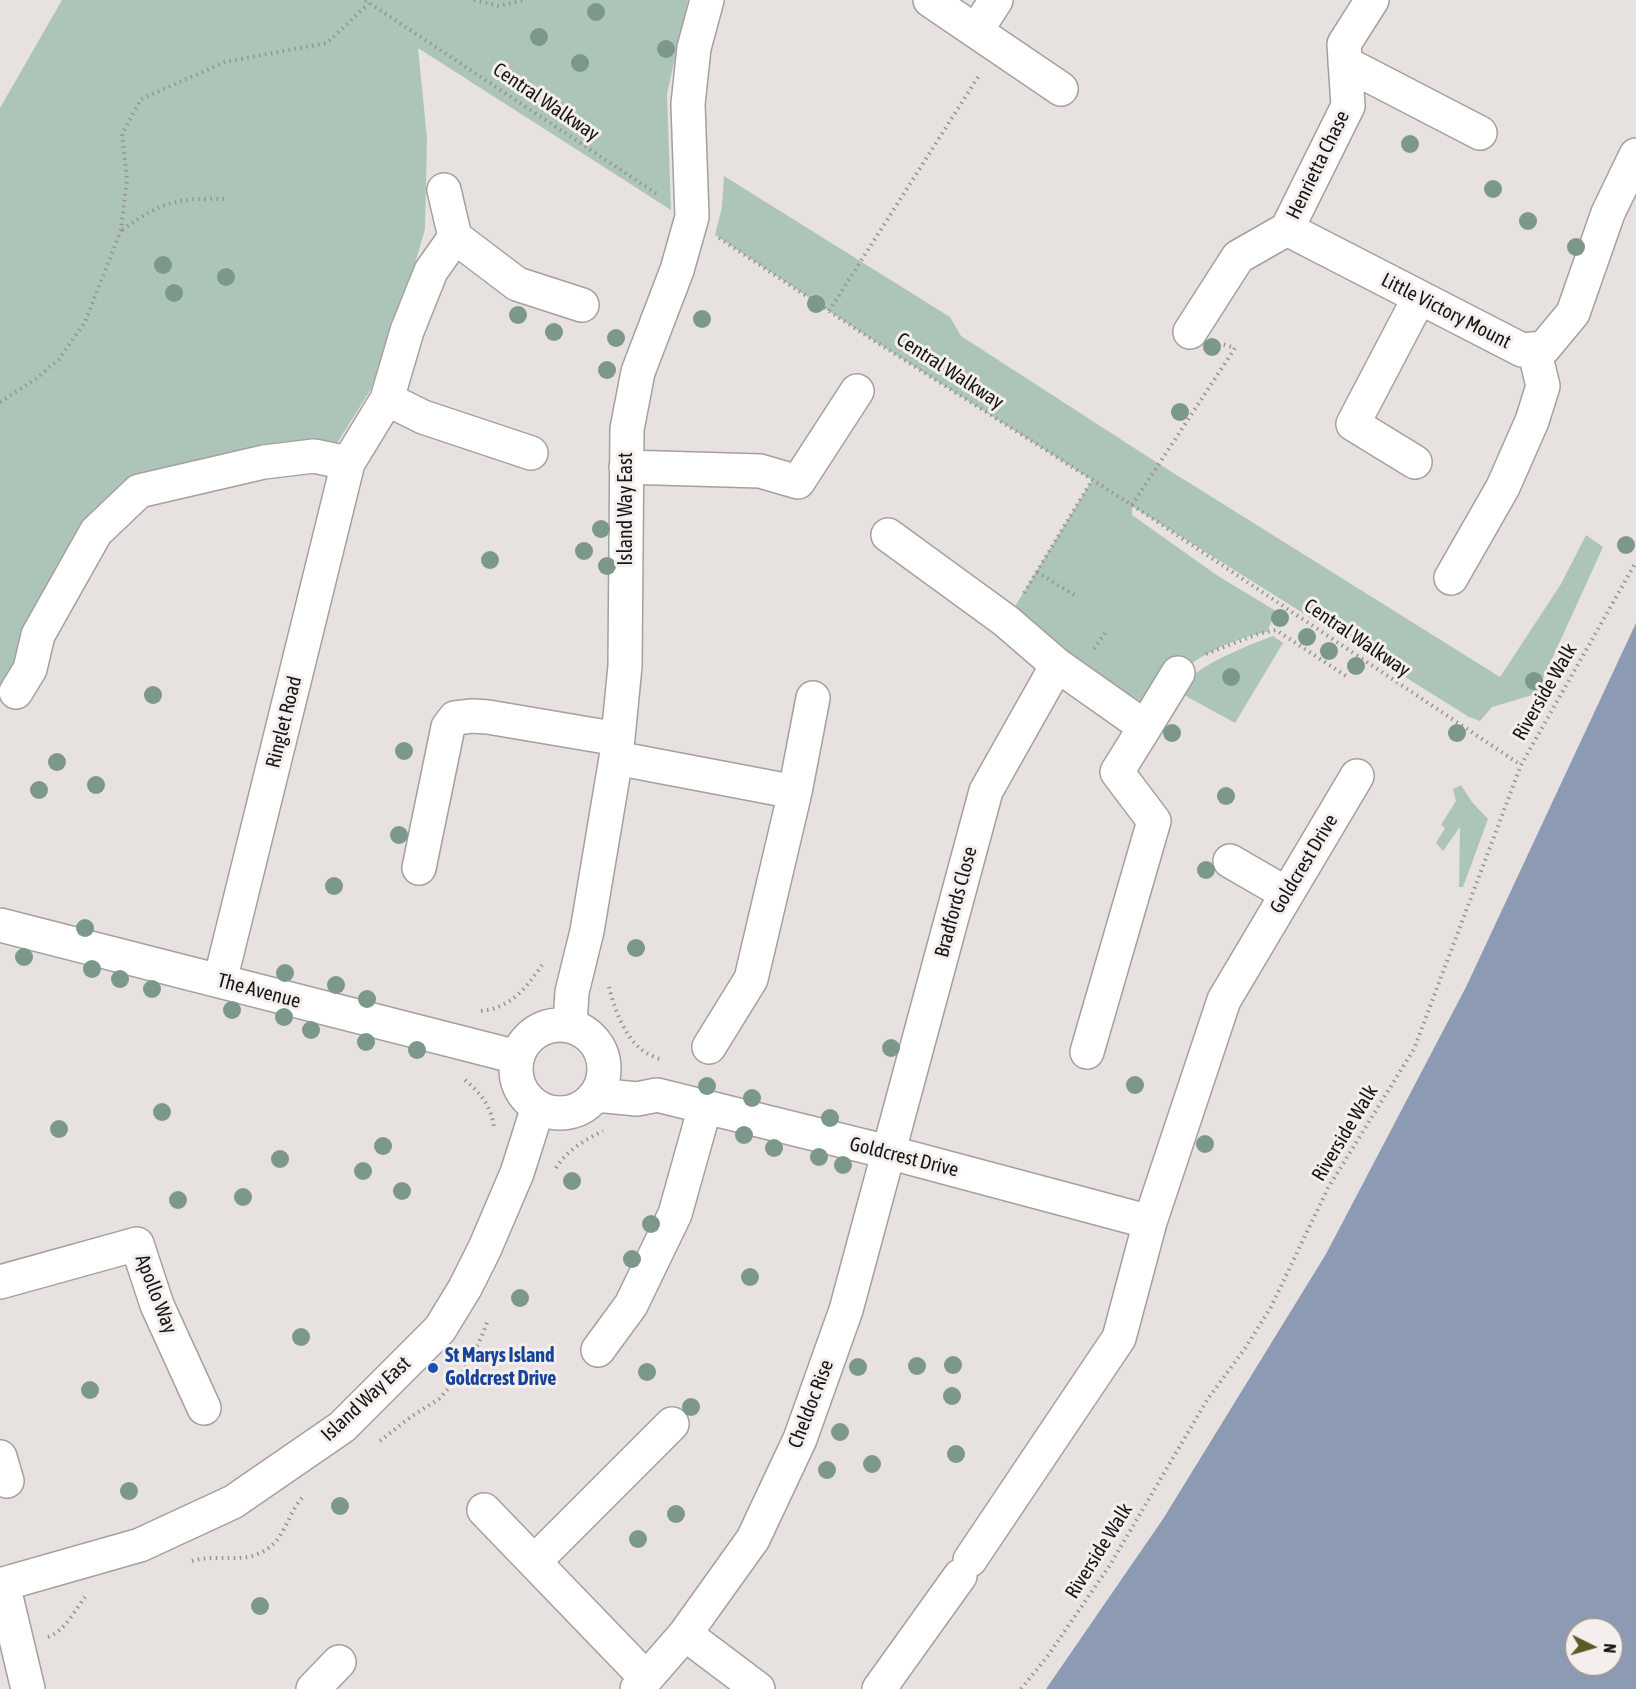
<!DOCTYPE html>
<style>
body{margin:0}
#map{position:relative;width:1636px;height:1689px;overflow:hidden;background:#e7e1df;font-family:"Asap Condensed",sans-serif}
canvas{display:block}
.north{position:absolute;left:1564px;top:1617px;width:60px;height:60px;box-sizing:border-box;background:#f4efec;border:2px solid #9c9896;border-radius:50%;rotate:95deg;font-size:16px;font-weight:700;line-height:24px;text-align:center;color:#181615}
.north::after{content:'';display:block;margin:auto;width:21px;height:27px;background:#5d5925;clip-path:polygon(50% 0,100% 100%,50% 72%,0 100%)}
</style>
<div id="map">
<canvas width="1636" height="1689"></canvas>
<div class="north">N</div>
</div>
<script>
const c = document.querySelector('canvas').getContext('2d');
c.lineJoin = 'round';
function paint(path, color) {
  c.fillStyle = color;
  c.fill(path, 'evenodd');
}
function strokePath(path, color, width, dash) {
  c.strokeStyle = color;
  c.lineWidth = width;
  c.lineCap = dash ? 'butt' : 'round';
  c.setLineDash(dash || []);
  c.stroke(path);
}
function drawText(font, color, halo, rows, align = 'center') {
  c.font = font + ' "Asap Condensed",sans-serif';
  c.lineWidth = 6;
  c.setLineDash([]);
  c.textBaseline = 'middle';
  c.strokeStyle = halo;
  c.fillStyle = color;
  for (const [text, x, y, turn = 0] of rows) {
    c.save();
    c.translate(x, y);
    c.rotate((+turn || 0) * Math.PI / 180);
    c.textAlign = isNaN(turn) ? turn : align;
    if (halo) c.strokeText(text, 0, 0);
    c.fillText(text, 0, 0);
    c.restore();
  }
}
paint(new Path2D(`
 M62,0H688L667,94L671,210L418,48L427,138L425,229L395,332L371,389L334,448L132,479L60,570L6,678L0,685V108Z
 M724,176L950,317L961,336L1159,464L1500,677L1561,584L1586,535L1603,547L1536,694L1492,707L1480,721L1469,717L1132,506V515L1218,576L1276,611L1267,632C1238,637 1199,655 1177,674C1166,683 1156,694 1145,704L1006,621L1092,480L862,333L715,235L722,207Z
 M1273,636L1283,643L1235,723L1184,695C1185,691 1186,686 1188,682C1197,665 1254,643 1273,636Z
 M1461,785L1472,802L1488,819L1463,887H1459L1460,827L1443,851L1436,843L1445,828L1441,825L1456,801L1453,789Z`), '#adc5b9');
paint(new Path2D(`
 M1636,623V1689H1046L1163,1519L1326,1254L1466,987ZM1576,1629H1612V1665H1576Z`), '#8d9ab3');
const minor = new Path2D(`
 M930,0L1061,89
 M976,31L996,0
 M1345,63L1480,133
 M444,190L455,237L517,284L582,305
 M1287,229L1522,350L1544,348L1573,313L1608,213L1636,155
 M1190,332L1238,257L1287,229L1348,106L1344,44L1372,0
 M387,399L423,417L531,453
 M1415,462L1353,424L1419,298
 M626,467L760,471L798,482L857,391
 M888,535L1006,621L1057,665L1145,727L1117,772L1154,821L1087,1052
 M1451,578L1503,487L1532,421L1543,386L1534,349
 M16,692L30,669L38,635L96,532L139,491L264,462L314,456L348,463
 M1145,727L1178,673
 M616,758L795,792L751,979L709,1047
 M795,792L813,698
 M1230,861L1287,894
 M419,868L448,727L455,718L472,716L488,717L618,739
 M0,925L517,1057
 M220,981L348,463L387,399L407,331L431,271L455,237
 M516 1069a44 44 0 1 1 88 0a44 44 0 1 1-88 0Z
 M570,1025L572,992L587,931L616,758L625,666L627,429L638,372L677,270L692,217L688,104L694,48L707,0
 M596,1095L637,1099L657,1095L888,1152L1150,1222
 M0,1282L137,1244L157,1305L204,1408
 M598,1350L631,1305L675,1214L705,1107
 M0,1457L7,1481
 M484,1510L646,1678
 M970,1560L1119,1338L1150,1222L1224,1000L1357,776
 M534,1562L672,1424
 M3,1584L28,1689
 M0,1585L140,1545L233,1502L342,1427L440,1329L465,1288L485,1248L517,1173L538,1107
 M685,1634L758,1689
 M313,1689L339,1662
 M637,1689L685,1634L753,1539L800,1439L846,1310L986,791L1057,665
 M879,1689L960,1576`);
strokePath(minor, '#a5a09d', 36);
strokePath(new Path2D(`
 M365,0L657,194
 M474,0L499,6L525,0
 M122,230C163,201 177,198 227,199
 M719,238L862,333L1132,505L1521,765
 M829,311L980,74
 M0,402L37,378L59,359L85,322L121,230L127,179L122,134L141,99L225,62L327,43L369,3
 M1132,505L1235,348L1222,344
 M1037,572L1076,596
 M1024,593L1092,480
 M1094,649L1107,630
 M1206,654L1258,634L1276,630L1349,678
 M609,987C614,1007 624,1036 641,1049C646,1054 655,1057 662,1060
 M481,1011C511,1008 526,988 542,965
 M465,1080C481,1093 492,1108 494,1128
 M556,1168C567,1150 585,1140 603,1131
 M380,1441L412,1416L439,1399L464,1371L481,1338L488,1320
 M192,1561C221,1552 252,1569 277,1540C287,1527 291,1510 302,1498
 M48,1637C65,1631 75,1610 85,1597
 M1021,1689L1047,1657L1110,1565L1207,1400L1246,1347L1271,1307L1328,1188L1414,1049L1521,765L1636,562`), '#989392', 4, [1.5, 4.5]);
strokePath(minor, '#fff', 33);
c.fillStyle = '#7c988b';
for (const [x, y] of [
 [596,12],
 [539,37],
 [666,49],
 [580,63],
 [1410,144],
 [1493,189],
 [1528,221],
 [1576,247],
 [163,265],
 [226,277],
 [174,293],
 [816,304],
 [518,315],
 [702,319],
 [554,332],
 [616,338],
 [1212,347],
 [607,370],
 [1180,412],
 [601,529],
 [1626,545],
 [584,551],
 [490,560],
 [607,566],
 [1280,618],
 [1307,637],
 [1329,651],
 [1356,666],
 [1231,677],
 [1534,681],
 [153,695],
 [1172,733],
 [1457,733],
 [404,751],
 [57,762],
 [96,785],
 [39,790],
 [1226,796],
 [399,835],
 [1206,870],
 [334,886],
 [85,928],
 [636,948],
 [24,957],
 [92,969],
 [285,973],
 [120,979],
 [336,985],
 [152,989],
 [367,999],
 [232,1010],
 [284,1017],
 [311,1030],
 [366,1042],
 [891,1048],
 [417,1050],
 [1135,1085],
 [707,1086],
 [752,1098],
 [162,1112],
 [830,1118],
 [59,1129],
 [744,1135],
 [1205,1144],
 [383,1146],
 [774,1148],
 [819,1157],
 [280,1159],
 [843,1165],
 [363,1171],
 [572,1181],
 [402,1191],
 [243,1197],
 [178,1200],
 [651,1224],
 [632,1259],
 [750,1277],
 [520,1298],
 [301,1337],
 [953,1365],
 [917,1366],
 [858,1367],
 [647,1372],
 [90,1390],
 [952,1396],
 [691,1407],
 [840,1432],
 [956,1454],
 [872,1464],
 [827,1470],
 [129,1491],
 [340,1506],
 [676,1514],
 [638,1539],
 [260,1606]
]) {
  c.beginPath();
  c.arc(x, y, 9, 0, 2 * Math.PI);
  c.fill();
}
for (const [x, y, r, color] of [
 [433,1368,6,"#1a4fb4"]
]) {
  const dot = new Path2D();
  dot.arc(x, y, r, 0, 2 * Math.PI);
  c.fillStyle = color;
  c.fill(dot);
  strokePath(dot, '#f4efec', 2);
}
drawText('20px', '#181615', '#f4efec', [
 ["Central Walkway",546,102,34],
 ["Henrietta Chase",1318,165,-64],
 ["Little Victory Mount",1446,311,27],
 ["Central Walkway",950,371,33],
 ["Island Way East",626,509,-90],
 ["Central Walkway",1357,638,34],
 ["Riverside Walk",1545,692,-60],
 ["Ringlet Road",284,722,-76],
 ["Goldcrest Drive",1304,864,-59],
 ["Bradfords Close",956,902,-75],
 ["The Avenue",259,991,15],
 ["Riverside Walk",1345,1133,-59],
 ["Goldcrest Drive",904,1157,14],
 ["Apollo Way",156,1294,69],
 ["Island Way East",366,1399,-43],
 ["Cheldoc Rise",811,1404,-69],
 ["Riverside Walk",1099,1551,-58]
]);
drawText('bold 20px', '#164399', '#f4efec', [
 ["St Marys Island",445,1356],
 ["Goldcrest Drive",445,1379]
], 'left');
</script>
